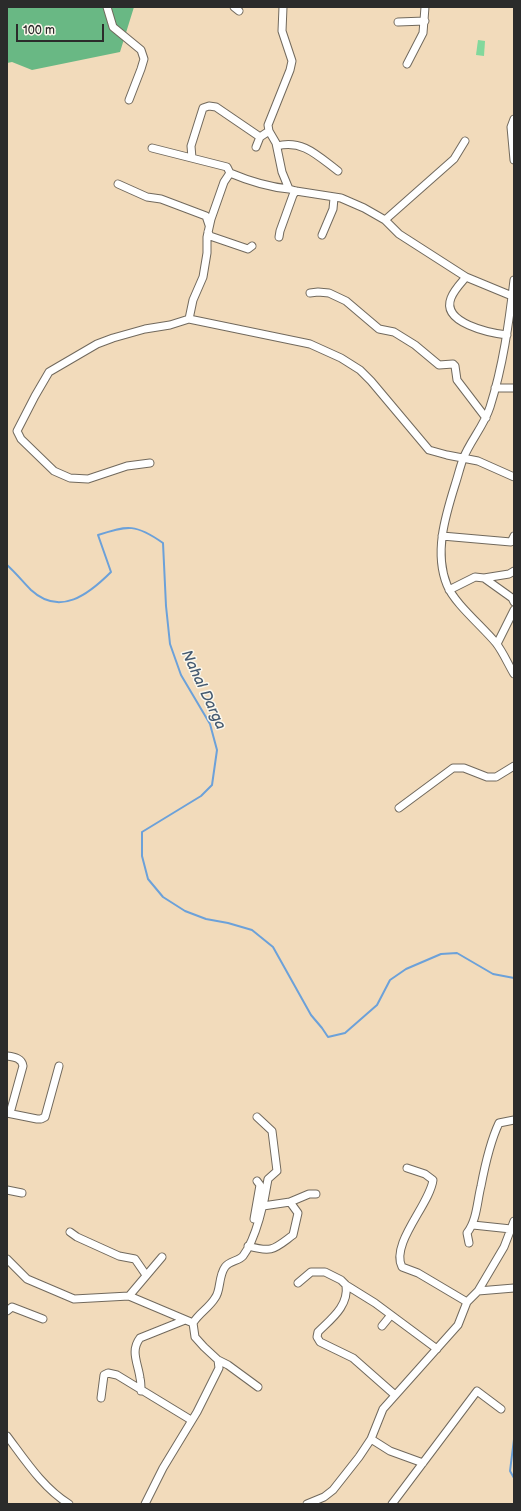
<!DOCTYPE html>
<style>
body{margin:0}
#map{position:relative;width:521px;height:1511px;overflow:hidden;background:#f2dbbb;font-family:"Balsamiq Sans",sans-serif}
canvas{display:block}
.frame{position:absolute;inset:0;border:8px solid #2b2b2b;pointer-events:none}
.scale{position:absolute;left:16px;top:24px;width:88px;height:18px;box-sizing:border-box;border:2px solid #2b2b2b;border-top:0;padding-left:5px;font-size:12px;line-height:14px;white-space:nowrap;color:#2b2b2b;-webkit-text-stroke:3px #fbf7ec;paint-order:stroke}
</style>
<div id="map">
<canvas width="521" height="1511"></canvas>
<div class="frame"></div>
<div class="scale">100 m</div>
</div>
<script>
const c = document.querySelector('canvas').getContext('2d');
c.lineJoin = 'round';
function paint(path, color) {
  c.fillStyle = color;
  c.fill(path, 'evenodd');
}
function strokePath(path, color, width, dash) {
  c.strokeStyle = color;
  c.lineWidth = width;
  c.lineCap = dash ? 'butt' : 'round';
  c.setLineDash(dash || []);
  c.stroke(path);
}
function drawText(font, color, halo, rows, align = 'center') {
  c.font = font + ' "Balsamiq Sans",sans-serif';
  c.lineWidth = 3;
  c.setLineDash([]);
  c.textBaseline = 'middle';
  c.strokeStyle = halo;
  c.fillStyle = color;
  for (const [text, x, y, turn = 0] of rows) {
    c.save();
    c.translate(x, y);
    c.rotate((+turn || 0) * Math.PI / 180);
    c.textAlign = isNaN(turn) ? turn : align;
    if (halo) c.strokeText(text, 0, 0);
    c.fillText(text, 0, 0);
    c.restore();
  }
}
paint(new Path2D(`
 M478,40L485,41L484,56L476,55Z`), '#82d89c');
paint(new Path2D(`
 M7,7H134L120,52L32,70L12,62L7,63Z`), '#69b884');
strokePath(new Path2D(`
 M7,565C16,573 23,582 31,590C60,617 89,594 111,572L98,535C128,525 136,524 163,543L166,606L170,644L181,675L210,724L217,750L212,785L201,796L142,832V856L148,879L163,897L185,911L206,919L228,923L252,930L273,947L311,1015L322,1028L328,1037L345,1033L377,1005L390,980L406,969L441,954L457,953L493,974L514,978
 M514,1439L510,1471L514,1478`), '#6ca1d9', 2);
const minor = new Path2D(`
 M107,7L113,27L141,50L144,59L141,69L129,100
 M234,7L239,11
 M283,7L282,31L292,61L290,70L268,125L269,131L276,143L282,172L289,189L296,191L341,198L364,208L385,220L399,234L466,277L512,296
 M398,22L425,21
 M407,64L423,33L425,7
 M514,119L511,127L514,160
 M277,146C302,139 318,156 338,171
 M256,147L260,137L269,131
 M152,148L227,167L230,173C249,181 268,187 289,189
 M192,158L191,146L203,108L209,106L216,107L260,137
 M118,184L147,197L161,199L206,216L209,225
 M385,220L454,159L465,141
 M208,232L210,236L248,249L252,246
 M322,235L333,209L334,198
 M279,237L280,231L293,195L296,191
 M466,277C461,283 454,290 451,298C441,323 490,333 507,335
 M514,280C509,323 503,366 490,407C484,426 470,441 463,459C460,467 458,476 455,485C445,517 434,553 447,585C454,603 483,627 496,643C503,652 508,664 514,674
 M310,293L318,292L329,293L346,301L379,329L394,332L415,345L439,365L453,364L455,366L457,380L486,418
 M189,319L193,300L203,277L207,253V237L211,219L224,182L230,173
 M495,388H514
 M150,463L127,466L88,479L70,478L54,471L21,439L17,431L35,396L49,372L97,344L113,338L145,329L170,325L189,319L310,344L341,358L360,370L371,381L429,450L447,455L478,461L514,477
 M442,536L511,542L514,536
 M484,578L509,574L514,571
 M449,590L475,577L484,578L512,598L514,602
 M497,644L514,610
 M399,808L453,768H464L487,777H496L514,766
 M7,1056C14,1057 22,1058 23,1066L10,1113
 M7,1113L37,1119H41L45,1117L59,1066
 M407,1168L425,1174L433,1180C430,1204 390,1244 402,1267L418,1273L467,1302
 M7,1190L22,1193
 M263,1206L290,1202L309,1194H316
 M254,1219L260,1185L257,1181
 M473,1225L511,1229
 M70,1232L77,1237L119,1256L135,1259L146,1275
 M469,1243L467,1233C477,1220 477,1202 481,1186C485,1165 490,1142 499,1123L514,1120
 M248,1246C273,1253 274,1249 293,1235L298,1213L290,1202
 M7,1259L27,1279L74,1299L129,1296L193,1323
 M298,1283L311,1272H325L341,1280L346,1285L375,1303L437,1349
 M346,1285C349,1306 331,1319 318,1332L317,1337L320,1342L353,1358L395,1395
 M478,1291L504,1247L514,1221
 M129,1296L162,1257
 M7,1311L12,1307L43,1319
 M382,1326L391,1315
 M218,1360L228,1365L258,1387
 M141,1391C141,1387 141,1382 140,1378C138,1363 130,1351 140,1338L185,1320
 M101,1398L104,1375L108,1373L117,1375L191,1420
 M7,1436C25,1460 43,1488 69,1504
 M371,1439L390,1451L423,1463
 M145,1504L163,1468L197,1412L219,1368L218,1360L204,1347L195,1337L193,1323C199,1313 209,1308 215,1298C221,1291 218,1277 225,1267C229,1261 239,1261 243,1256C256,1239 265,1200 268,1179L277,1171L272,1131L257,1117
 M307,1504L324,1497L333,1490L359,1457L371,1439L383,1409L458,1325L467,1302L478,1291L514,1288
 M392,1504L477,1391L501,1409`);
strokePath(minor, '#71695d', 9);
strokePath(minor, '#fff', 7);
drawText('italic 15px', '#455a71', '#fbf7ec', [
 ["Nahal Darga",203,690,65]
]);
</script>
